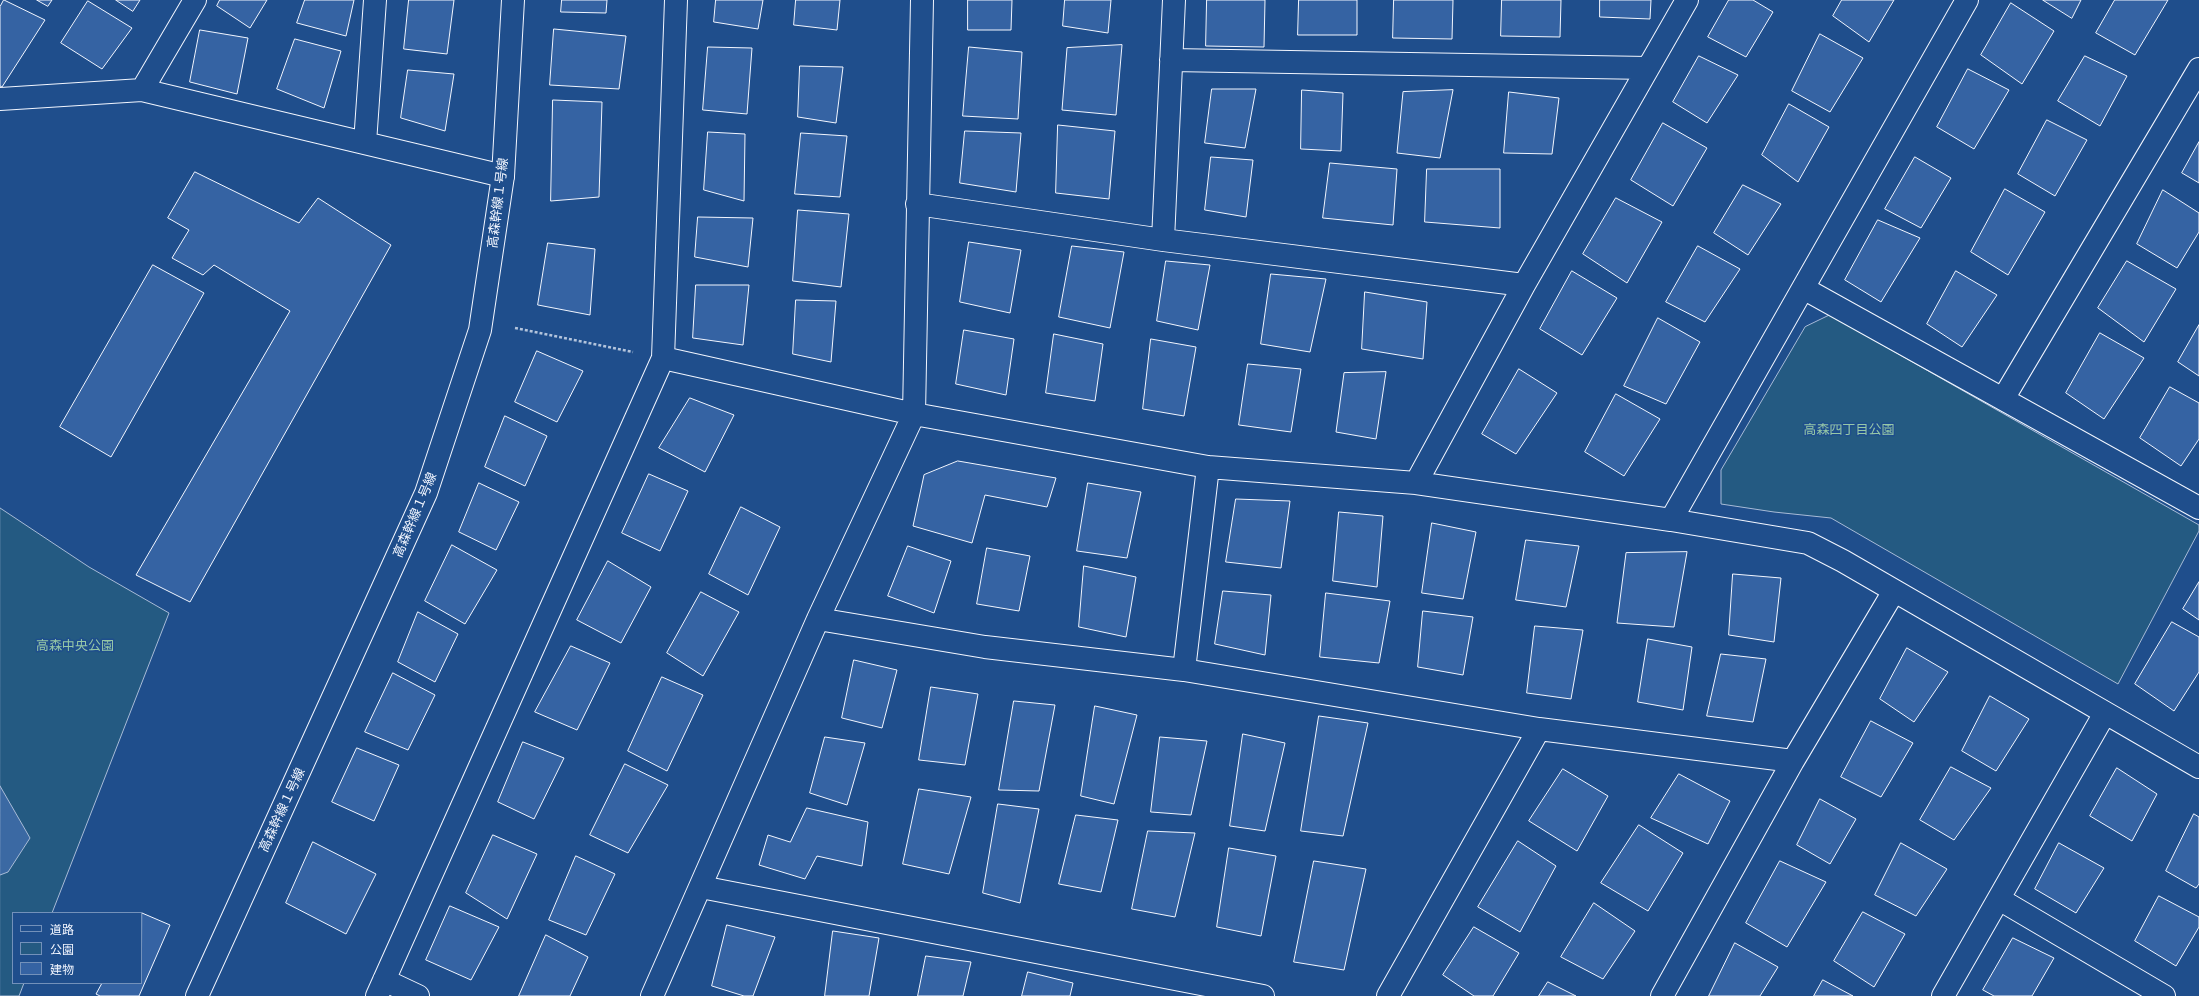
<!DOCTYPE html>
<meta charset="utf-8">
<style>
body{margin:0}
#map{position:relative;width:2199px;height:996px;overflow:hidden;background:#1f4e8c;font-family:"Asap Condensed","Noto Sans JP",sans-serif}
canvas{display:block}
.legend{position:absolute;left:12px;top:912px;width:130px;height:72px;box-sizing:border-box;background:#1f4e8c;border:1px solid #7391ba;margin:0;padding:5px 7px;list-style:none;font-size:12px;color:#f2f6ff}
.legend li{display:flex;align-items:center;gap:8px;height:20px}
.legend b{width:20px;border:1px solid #7391ba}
</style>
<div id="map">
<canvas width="2199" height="996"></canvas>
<ul class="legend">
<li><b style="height:5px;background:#1f4e8c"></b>道路</li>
<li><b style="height:11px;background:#245a82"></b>公園</li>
<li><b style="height:11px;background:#3563a3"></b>建物</li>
</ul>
</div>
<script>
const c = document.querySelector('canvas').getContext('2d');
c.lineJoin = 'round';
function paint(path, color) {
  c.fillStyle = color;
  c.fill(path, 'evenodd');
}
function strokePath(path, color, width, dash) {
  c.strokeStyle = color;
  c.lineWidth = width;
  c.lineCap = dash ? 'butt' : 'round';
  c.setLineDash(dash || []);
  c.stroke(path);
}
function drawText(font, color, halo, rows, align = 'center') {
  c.font = font + ' "Asap Condensed","Noto Sans JP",sans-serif';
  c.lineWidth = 3;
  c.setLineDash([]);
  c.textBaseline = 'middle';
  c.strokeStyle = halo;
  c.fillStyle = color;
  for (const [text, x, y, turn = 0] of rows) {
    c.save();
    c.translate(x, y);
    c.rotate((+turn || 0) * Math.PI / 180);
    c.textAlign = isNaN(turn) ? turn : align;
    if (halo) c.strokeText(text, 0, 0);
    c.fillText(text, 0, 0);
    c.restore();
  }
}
const green = new Path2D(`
 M1830,315L2199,525V531L2118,684L1831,518L1774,512L1721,504V470L1805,327Z
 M0,508L89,567L169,613L52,913H13V983H24L19,996H0Z`);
paint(green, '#245a82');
strokePath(green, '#a8bbd7', 1);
const water = new Path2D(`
 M0,786L30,838L8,872L0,875Z`);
paint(water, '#3b69a3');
strokePath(water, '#a8bbd7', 1);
const building = new Path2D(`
 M4,0L45,20L2,87L0,86V7Z
 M37,0H52L48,6Z
 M116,0H140L133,11Z
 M220,0H267L250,28L217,6Z
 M305,0H354L346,36L297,23Z
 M409,0H454L447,54L404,49Z
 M562,0H607L606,13L561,12Z
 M716,0H763L758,29L714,22Z
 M796,0H840L837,30L794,25Z
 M968,0H1012L1011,30H968Z
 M1065,0H1111L1108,33L1063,26Z
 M1207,0H1265L1264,47L1206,46Z
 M1299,0H1357V35H1298Z
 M1394,0H1453L1452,39L1393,38Z
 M1502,0H1561L1560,37L1501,36Z
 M1600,0H1651L1650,19L1600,17Z
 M1729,0H1753L1773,12L1746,57L1708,37Z
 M1842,0H1894L1869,42L1833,16Z
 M2043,0H2081L2072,18Z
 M2115,0H2168L2135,55L2096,33Z
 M88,1L132,28L102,69L61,43Z
 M2011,3L2054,31L2022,84L1981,55Z
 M554,29L626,36L619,89L550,85Z
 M200,30L248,38L237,94L190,82Z
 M1820,34L1863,58L1830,112L1792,91Z
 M295,39L341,51L324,108L277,89Z
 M1122,45L1116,115L1062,110L1067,48Z
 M708,47L752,48L747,114L703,110Z
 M969,47L1022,52L1018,119L963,116Z
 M1699,56L1738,75L1707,123L1673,102Z
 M2085,56L2127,76L2100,126L2058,101Z
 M800,66L843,67L836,123L798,117Z
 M1968,69L2009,90L1974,149L1937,127Z
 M408,70L454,74L445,131L401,118Z
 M1212,89H1256L1245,148L1205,143Z
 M1302,90L1343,93L1341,151L1301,149Z
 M1453,90L1440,158L1397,153L1403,92Z
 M1509,92L1559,98L1552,154L1504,153Z
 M553,100L602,102L599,197L551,201Z
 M1789,104L1829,127L1798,182L1762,155Z
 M2047,120L2087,140L2055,196L2018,174Z
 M1663,123L1707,148L1673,206L1631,180Z
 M1058,125L1115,131L1109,199L1056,193Z
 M965,131L1021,133L1016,192L960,183Z
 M708,132L745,134L744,201L704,190Z
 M801,133L847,136L840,197L795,194Z
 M2199,142V183L2182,173Z
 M1211,157L1253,160L1246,217L1205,210Z
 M1915,157L1951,178L1921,228L1885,209Z
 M1330,163L1397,169L1393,225L1323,218Z
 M1427,169H1500V228L1425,222Z
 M195,172L299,223L318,198L391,245L190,602L136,575L290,311L214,265L203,275L172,258L189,230L168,218Z
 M1743,185L1781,204L1748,255L1714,233Z
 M2005,189L2045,212L2008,275L1971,252Z
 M2163,190L2199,213V232L2177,268L2137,244Z
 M1616,198L1662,222L1627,283L1583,254Z
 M798,210L849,214L841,287L793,281Z
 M698,217L753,218L748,267L695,257Z
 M1878,220L1920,238L1881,302L1845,280Z
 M969,242L1021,250L1010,313L960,302Z
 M548,243L595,249L590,315L538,305Z
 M1072,246L1124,252L1110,328L1059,317Z
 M1698,246L1740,269L1705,322L1666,302Z
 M1166,261L1210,265L1198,330L1157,321Z
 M2127,261L2176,289L2144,342L2098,308Z
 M153,265L204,293L111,457L60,427Z
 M1572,271L1617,298L1582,355L1540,329Z
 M1956,271L1997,295L1962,347L1927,324Z
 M1271,274L1326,279L1310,352L1261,344Z
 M696,285H749L743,345L693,338Z
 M1365,292L1427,302L1423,359L1362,349Z
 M796,300L836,301L831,362L793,354Z
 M1658,318L1700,342L1666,404L1624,386Z
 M2199,325V376L2178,362Z
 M964,330L1014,339L1006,395L956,384Z
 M2100,333L2144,358L2104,419L2066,393Z
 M1054,334L1103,344L1095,401L1046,393Z
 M1151,339L1196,347L1184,416L1143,409Z
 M537,351L583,371L557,422L515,402Z
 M1248,364L1301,369L1291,432L1239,425Z
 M1519,369L1557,393L1516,454L1482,434Z
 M1386,372L1376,439L1336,432L1344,373Z
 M2170,387L2199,403V439L2181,466L2140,438Z
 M1616,394L1660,419L1624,476L1585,452Z
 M690,398L734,415L705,472L659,448Z
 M505,416L547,436L525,486L485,467Z
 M958,461L1056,478L1047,507L985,495L972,543L913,526L924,475Z
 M649,474L688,491L660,551L622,533Z
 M479,483L519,502L496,550L459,532Z
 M1088,483L1141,492L1127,558L1077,551Z
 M1236,499L1290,501L1281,568L1226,562Z
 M741,507L780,527L748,595L709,574Z
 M1339,512L1383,516L1377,587L1333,581Z
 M1432,523L1476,532L1463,599L1422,593Z
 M1526,540L1579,546L1566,607L1516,600Z
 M452,545L497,570L465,624L425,601Z
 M908,546L951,561L934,613L888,596Z
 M987,548L1030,556L1019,611L977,604Z
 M1687,552L1674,627L1617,623L1626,553Z
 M608,561L651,587L621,643L577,620Z
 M1084,566L1136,577L1126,637L1079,627Z
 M1733,574L1781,578L1774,642L1729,635Z
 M2199,582V620L2183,609Z
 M1223,591L1271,595L1265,655L1215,644Z
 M701,592L739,612L703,676L667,653Z
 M1326,593L1390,601L1379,663L1320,657Z
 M1423,611L1473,617L1463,675L1418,667Z
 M418,612L458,634L435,682L398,662Z
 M2172,622L2199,637V672L2174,711L2135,684Z
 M1535,626L1583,630L1571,699L1527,693Z
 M1648,639L1692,647L1683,710L1638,702Z
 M571,646L610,663L577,730L535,712Z
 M1907,648L1948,672L1914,722L1880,699Z
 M1721,654L1766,659L1753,722L1707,716Z
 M854,660L897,670L882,728L842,718Z
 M393,673L435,695L408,750L365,732Z
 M662,677L703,695L667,771L628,751Z
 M931,687L978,694L965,765L919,760Z
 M1990,696L2029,719L1996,771L1962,751Z
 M1014,701L1055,705L1039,791L999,790Z
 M1095,706L1137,715L1114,804L1081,796Z
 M1319,716L1368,723L1343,836L1301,831Z
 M1871,721L1913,743L1881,797L1841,777Z
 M1243,734L1285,743L1265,831L1230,826Z
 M825,737L865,743L847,805L810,793Z
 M1160,737L1207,741L1191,815L1151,812Z
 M523,742L564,758L534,819L498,802Z
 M357,748L399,765L374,821L332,802Z
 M625,764L668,785L628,853L590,835Z
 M1951,767L1991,788L1954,840L1920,820Z
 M2117,768L2157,794L2132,841L2090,816Z
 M1563,769L1608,796L1577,851L1529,821Z
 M1679,774L1730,801L1708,844L1651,818Z
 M919,789L971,797L949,874L903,864Z
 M1820,799L1856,819L1830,864L1797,845Z
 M998,804L1039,809L1020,903L983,893Z
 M807,808L868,822L862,866L817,856L805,879L759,865L768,835L790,842Z
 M2194,814L2199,817V884L2196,888L2166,871Z
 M1076,815L1118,820L1101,892L1059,884Z
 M1639,825L1683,853L1648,911L1601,883Z
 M1148,831L1195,833L1175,917L1132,909Z
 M493,835L537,854L507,919L466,893Z
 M1518,841L1556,866L1520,932L1478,907Z
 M313,842L376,874L346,934L286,903Z
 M1901,843L1947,869L1916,916L1875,895Z
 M2059,843L2104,868L2076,913L2035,889Z
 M1229,848L1276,856L1261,936L1217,927Z
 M576,856L615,874L586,935L549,920Z
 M1314,861L1366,869L1344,970L1294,962Z
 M1780,861L1826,882L1787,947L1746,923Z
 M2159,896L2199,917V927L2176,966L2135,941Z
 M1594,903L1635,931L1603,979L1561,957Z
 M450,906L499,927L471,980L426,960Z
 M1863,912L1905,934L1874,987L1834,961Z
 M142,913L170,925L139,996H100L96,994L102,983H141Z
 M727,925L775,937L753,996H744L712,986Z
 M1474,927L1519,953L1493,996H1474L1443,975Z
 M833,931L879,938L869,996H825Z
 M546,935L588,957L570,996H519Z
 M2013,938L2054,958L2032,996H1994L1983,990Z
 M1735,943L1778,967L1760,996H1709Z
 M926,956L971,962L963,996H918Z
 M1028,972L1073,983L1070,996H1022Z
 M1823,980L1853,996H1814Z
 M1548,982L1576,996H1539Z`);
paint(building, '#3563a3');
strokePath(building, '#f2f6ff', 1);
const street = new Path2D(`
 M1171,60L1648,68
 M142,90L195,0
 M0,99L142,90L503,176
 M365,143L375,0
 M917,204L1163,240L1524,285
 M1163,240L1174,0
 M1803,288L2199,508
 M663,358L914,414L1208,467L1416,483L1671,520L1808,543L1843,561L2199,767
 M2003,399L2199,69
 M1416,483L1524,285L1687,0
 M1671,520L1967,0
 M818,619L985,647L1184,670L1539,729L1793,761
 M1184,670L1208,467
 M701,887L1263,996
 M1999,899L2164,996
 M384,980L418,996
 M377,996L663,358L676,0
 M652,996L818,619L914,414L922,0
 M1388,996L1539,729
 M1662,996L1793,761L1894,591
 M1943,996L2105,713`);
const secondary = new Path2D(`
 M197,996L426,493L480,330L503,176L513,0`);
strokePath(street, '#f2f6ff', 24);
strokePath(secondary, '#f2f6ff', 24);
strokePath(new Path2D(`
 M515,328L633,352`), '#b3c4dc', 2.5, [3, 2]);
strokePath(street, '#1f4e8c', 22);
strokePath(secondary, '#1f4e8c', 22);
drawText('13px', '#f2f6ff', '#1f4e8c', [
 ["高森幹線１号線",498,203,-83],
 ["高森幹線１号線",415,515,-67],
 ["高森幹線１号線",282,810,-65]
]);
drawText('13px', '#97c8a6', '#1f4e8c', [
 ["高森四丁目公園",1849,430],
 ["高森中央公園",75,646]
]);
</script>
